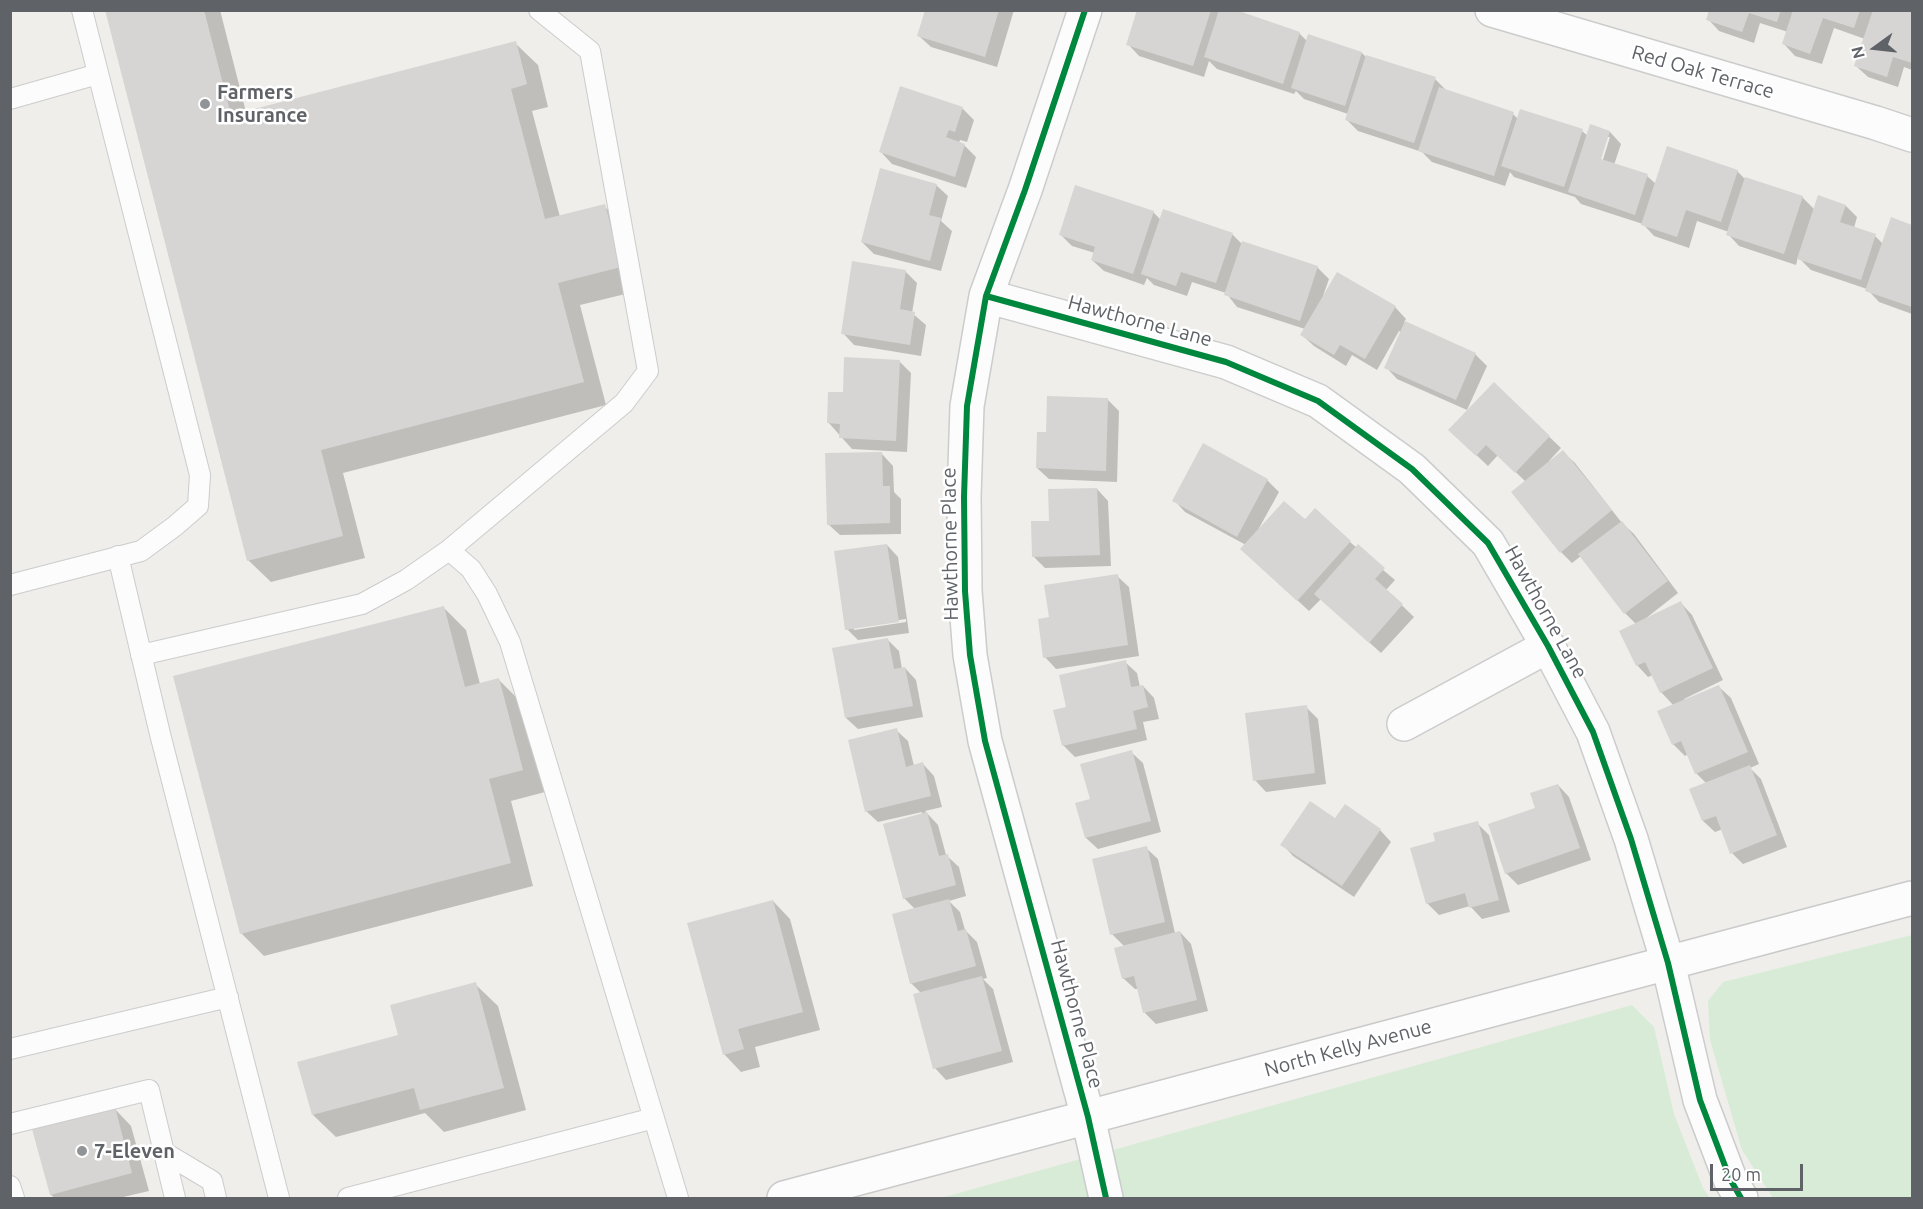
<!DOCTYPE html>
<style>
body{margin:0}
#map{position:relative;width:1923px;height:1209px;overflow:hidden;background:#efeeea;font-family:Ubuntu,sans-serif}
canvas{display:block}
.frame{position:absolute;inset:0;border:12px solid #5f6368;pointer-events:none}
.north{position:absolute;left:1845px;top:18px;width:60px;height:60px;-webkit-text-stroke:4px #fff;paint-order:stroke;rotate:255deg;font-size:16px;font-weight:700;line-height:24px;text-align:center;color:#5f6368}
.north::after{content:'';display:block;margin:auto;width:21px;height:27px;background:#5f6368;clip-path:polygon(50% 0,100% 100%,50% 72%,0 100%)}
.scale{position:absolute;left:1710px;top:1164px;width:93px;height:27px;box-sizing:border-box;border:3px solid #5f6368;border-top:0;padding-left:8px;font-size:18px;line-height:21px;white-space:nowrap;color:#5f6368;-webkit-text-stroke:4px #fff;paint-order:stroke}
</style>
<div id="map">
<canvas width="1923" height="1209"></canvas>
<div class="frame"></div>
<div class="north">N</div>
<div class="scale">20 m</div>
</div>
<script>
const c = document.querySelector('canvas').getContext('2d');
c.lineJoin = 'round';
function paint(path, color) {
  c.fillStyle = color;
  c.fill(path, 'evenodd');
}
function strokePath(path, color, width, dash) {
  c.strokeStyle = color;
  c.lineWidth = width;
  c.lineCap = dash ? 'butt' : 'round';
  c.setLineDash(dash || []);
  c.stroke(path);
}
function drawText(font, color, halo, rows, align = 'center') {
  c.font = font + ' Ubuntu,sans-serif';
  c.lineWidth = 5;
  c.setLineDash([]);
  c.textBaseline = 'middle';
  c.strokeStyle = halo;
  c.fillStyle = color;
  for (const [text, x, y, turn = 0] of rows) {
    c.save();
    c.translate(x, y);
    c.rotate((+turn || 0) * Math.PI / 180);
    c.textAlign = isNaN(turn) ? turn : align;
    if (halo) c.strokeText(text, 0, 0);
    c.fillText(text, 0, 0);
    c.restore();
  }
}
paint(new Path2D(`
 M1912,935V1198H1773L1742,1150L1710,1040L1708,1001L1723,982Z
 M1632,1005L1654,1027L1674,1114L1703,1188L1710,1198H941Z`), '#d8ebd6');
paint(new Path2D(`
 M107,10H220L246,112L515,43L538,65L548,107L532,111L560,217L604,206L627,228L642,290L580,305L606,405L343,473L365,558L271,582L248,560Z
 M926,10H1014L997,67L931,47L919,36Z
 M1139,10H1217L1220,14L1299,33L1308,42L1309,36L1362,53L1367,58L1435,79L1446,90L1513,114L1518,119L1582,131L1588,136L1610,132L1621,144L1614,165L1647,176L1656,184L1737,171L1744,178L1802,197L1815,210L1846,206L1857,217L1854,228L1875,236L1883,244L1892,219L1912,227V314L1879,302L1867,289L1811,270L1798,257L1796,265L1739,246L1728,234L1729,232L1697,221L1689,248L1654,236L1643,224L1581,204L1575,197L1514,177L1510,172L1505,186L1432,162L1422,152L1358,131L1346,119L1348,114L1304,99L1296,91L1294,94L1217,69L1209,61L1204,77L1139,56L1128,44ZM1607,137H1610L1601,166H1598Z
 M1711,10H1912V70L1904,67L1898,87L1868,77L1856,66L1865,39L1834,28L1822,64L1795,56L1784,44L1788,32L1760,23L1754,43L1719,31L1708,19Z
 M962,108L974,120L967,142L960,140L959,143L964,145L976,157L966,188L892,164L881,152Z
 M936,185L948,196L941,221L952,231L941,271L874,254L862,242Z
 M1153,212L1161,220L1232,234L1243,245L1317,267L1329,279L1323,296L1395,307L1406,319L1404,322L1475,354L1487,366L1467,410L1397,379L1386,367L1401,332L1399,331L1377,370L1352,355L1346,366L1314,346L1302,335L1305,329L1237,307L1226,293L1192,282L1187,296L1154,285L1147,278L1144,285L1104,271L1092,260L1095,253L1072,246L1060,234Z
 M905,271L917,283L912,313L926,325L921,356L854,345L843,333Z
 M900,362L911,373L907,452L852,449L828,422L844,394Z
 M1494,384L1561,448L1549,461L1550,462L1563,452L1575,463L1622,523L1634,534L1678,593L1645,619L1681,603L1692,615L1723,680L1684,699L1685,701L1719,687L1731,698L1759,764L1750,768L1761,779L1787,847L1743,864L1732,853L1723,829L1715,832L1703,821L1691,789L1707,784L1696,773L1688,754L1685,756L1673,744L1674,706L1661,692L1653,675L1648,677L1637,665L1636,624L1625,613L1581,556L1572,563L1561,552L1526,482L1498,455L1488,466L1450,430Z
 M1107,399L1119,411L1117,482L1049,479L1037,468L1048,434Z
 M1204,445L1267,480L1279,492L1258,530L1305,521L1350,542L1395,580L1386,590L1414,617L1381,653L1321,599L1309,611L1254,560L1246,545L1185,512L1174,500Z
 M882,454L893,466L894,492L901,499V534L840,535L828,524Z
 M1097,489L1108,501L1111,566L1045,568L1034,557L1050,522Z
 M887,545L898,557L909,633L858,640L847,629ZM906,619V622L854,630V627Z
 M1117,576L1129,587L1139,656L1056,669L1045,657L1051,619Z
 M443,607L466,630L480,684L499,680L521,702L545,792L511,801L533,886L264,956L241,933Z
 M887,639L899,651L902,669L905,668L916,680L923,717L858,729L846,718Z
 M1125,662L1137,673L1140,687L1143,686L1154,698L1159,719L1143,722L1147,740L1075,757L1063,745L1068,708Z
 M1306,707L1318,719L1326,784L1266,792L1255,780Z
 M896,730L908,741L914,766L923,764L934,776L942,807L925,811L938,825L946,855L959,867L966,896L949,901L960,912L965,930L977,942L987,978L983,979L993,989L1013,1062L946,1080L935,1068L922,994L911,983L915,909L904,898L922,812L878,822L866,811Z
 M1131,752L1143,763L1161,832L1098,849L1086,838L1092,800Z
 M1558,785L1569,797L1591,860L1518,885L1506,873L1536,809Z
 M1335,820L1380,830L1391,842L1354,897L1293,856L1282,844Z
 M1477,823L1489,835L1510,912L1482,919L1470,906L1439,915L1427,903L1437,842Z
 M1146,848L1158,859L1175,933L1180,932L1191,944L1208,1011L1156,1024L1145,1013L1139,989H1135L1123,978L1124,946L1112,934Z
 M773,901L790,919L820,1030L755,1047L760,1067L741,1072L724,1054Z
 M475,984L498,1006L526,1110L444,1132L425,1113L336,1137L313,1115L399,1036Z
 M114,1108L131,1126L149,1191L119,1198H55L51,1195L34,1130Z`), '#0003');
paint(new Path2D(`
 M105,10H204L231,115L516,41L527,84L511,89L545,219L605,204L621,267L558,283L584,382L321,450L343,536L247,561Z
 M925,10H999L985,57L917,36Z
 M1137,10H1211L1193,66L1126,45Z
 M1219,10H1236L1300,32L1283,84L1204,57Z
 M1709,10H1781L1777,22L1749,13L1742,32L1706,20Z
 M1793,10H1860L1854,28L1823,18L1810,54L1782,44Z
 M1873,10H1912V63L1893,57L1887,77L1854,66Z
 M1308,34L1362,52L1345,106L1291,88Z
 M1366,55L1436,77L1414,143L1345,120Z
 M900,86L963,107L955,132L949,130L946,137L965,144L955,177L879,152Z
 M1439,87L1514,112L1494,176L1418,151Z
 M1520,109L1583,129L1564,187L1501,166Z
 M1590,124L1610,131L1601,159L1648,174L1635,215L1568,192Z
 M1667,146L1738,170L1721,222L1686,210L1677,237L1641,225Z
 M880,168L937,184L929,215L941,218L930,261L861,242Z
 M1745,177L1803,196L1784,254L1726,235Z
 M1075,185L1154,211L1133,274L1091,260L1095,247L1059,235Z
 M1818,195L1846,205L1840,222L1876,234L1861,280L1797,259Z
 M1163,209L1233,233L1216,283L1181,272L1176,286L1141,274Z
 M1891,217L1912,225V307L1865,291Z
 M1242,241L1318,266L1300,321L1224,295Z
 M852,261L906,270L900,309L915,312L910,345L841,334Z
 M1337,272L1396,306L1365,359L1340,345L1334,355L1300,335Z
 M1405,321L1476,353L1456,400L1384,368Z
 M844,357L900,360L896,441L839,438L840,424L827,423L828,392H843Z
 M1494,382L1550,436L1515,473L1486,445L1476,456L1448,430Z
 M1047,396L1108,398L1106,471L1036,468L1037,432H1046Z
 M1203,443L1268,479L1237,537L1172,501Z
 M1563,450L1612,510L1560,553L1511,492Z
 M882,452L883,486H890V523L827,525L825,453Z
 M1097,488L1100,555L1032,557L1031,521H1049L1048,489Z
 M1284,501L1305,519L1315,508L1351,541L1297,601L1240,549Z
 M1622,521L1668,581L1624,614L1578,554Z
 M887,544L899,622L845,630L834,551Z
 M1358,544L1385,568L1375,579L1403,604L1369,643L1314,594Z
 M1118,574L1128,645L1043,658L1038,619L1049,617L1044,585Z
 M1681,601L1713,668L1660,693L1645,662L1636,666L1619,631Z
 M444,606L465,687L499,678L523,770L489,779L511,863L240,934L173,676Z
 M888,638L894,669L905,667L913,706L845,718L832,648Z
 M1126,660L1131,687L1143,685L1148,707L1133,711L1137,729L1062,746L1053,710L1066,707L1059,675Z
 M1719,685L1748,752L1695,774L1681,741L1672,745L1657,711Z
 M1307,705L1315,773L1253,781L1245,713Z
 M897,728L906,767L923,762L931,796L865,812L848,740Z
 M1132,750L1151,821L1085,838L1075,803L1090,799L1080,764Z
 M1750,765L1777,835L1730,854L1716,816L1702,821L1689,789Z
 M1558,784L1580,848L1505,874L1488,824L1535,808L1530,793Z
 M1310,801L1335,818L1345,804L1381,829L1342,886L1280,845Z
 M927,812L939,856L948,854L956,885L903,899L883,824Z
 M1478,821L1499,900L1469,908L1465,893L1426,904L1410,848L1435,841L1433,833Z
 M1147,846L1165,922L1110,935L1092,859Z
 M949,899L958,931L966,929L976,966L910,984L892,914Z
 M773,900L803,1012L738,1029L744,1049L723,1055L687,923Z
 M1180,931L1197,1000L1143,1013L1134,976L1122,979L1114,948Z
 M982,976L1002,1051L933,1069L913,994Z
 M476,982L504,1088L420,1110L414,1088L312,1115L297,1062L398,1035L390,1005Z
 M115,1107L132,1173L50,1195L32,1129Z`), '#d6d5d3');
const service = new Path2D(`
 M10,99L98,74
 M449,550L624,403L648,371L590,51L539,10
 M118,556L160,734L279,1198
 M10,585L141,551L175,526L198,506L200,475L82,10
 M141,655L362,604L406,580L449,550L471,569L487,594L510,642L678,1198
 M10,1049L228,997
 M10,1124L149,1090L175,1198
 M165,1153L212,1181L216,1198
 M10,1186L14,1198
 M348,1198L654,1118`);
const minor = new Path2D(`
 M1085,10L1025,190L986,296L967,406L964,497L965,591L970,655L985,741L1088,1117L1106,1198
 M1492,10L1876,123L1912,135
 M986,296L1226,362L1318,401L1412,469L1488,543L1548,646L1593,732L1631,839L1668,963L1700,1100L1730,1179L1741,1198
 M1404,724L1548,646`);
const secondary = new Path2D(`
 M784,1198L1912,898`);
strokePath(service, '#cbcccc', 22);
strokePath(minor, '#cbcccc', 36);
strokePath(secondary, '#cacacb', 36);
strokePath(service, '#fdfcfc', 20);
strokePath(minor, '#fdfcfc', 33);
strokePath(secondary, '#fdfcfc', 33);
strokePath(new Path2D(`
 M1085,10L1025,190L986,296L967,406L964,497L965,591L970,655L985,741L1088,1117L1106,1198
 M986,296L1226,362L1318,401L1412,469L1488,543L1548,646L1593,732L1631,839L1668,963L1700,1100L1730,1179L1741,1198`), '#00873e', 6);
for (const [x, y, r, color] of [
 [205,104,6,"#919496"],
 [82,1151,6,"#919496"]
]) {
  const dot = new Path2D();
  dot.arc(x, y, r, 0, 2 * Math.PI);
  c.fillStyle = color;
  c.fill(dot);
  strokePath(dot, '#fff', 2);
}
drawText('20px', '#5f6368', '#fff', [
 ["Red Oak Terrace",1703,72,16],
 ["Hawthorne Lane",1140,321,15],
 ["Hawthorne Place",950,544,-91],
 ["Hawthorne Lane",1546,612,61],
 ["Hawthorne Place",1077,1014,75],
 ["North Kelly Avenue",1348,1048,-15]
]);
drawText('bold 20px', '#5f6368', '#fff', [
 ["Farmers",217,92],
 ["Insurance",217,115],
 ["7-Eleven",94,1151]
], 'left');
</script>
